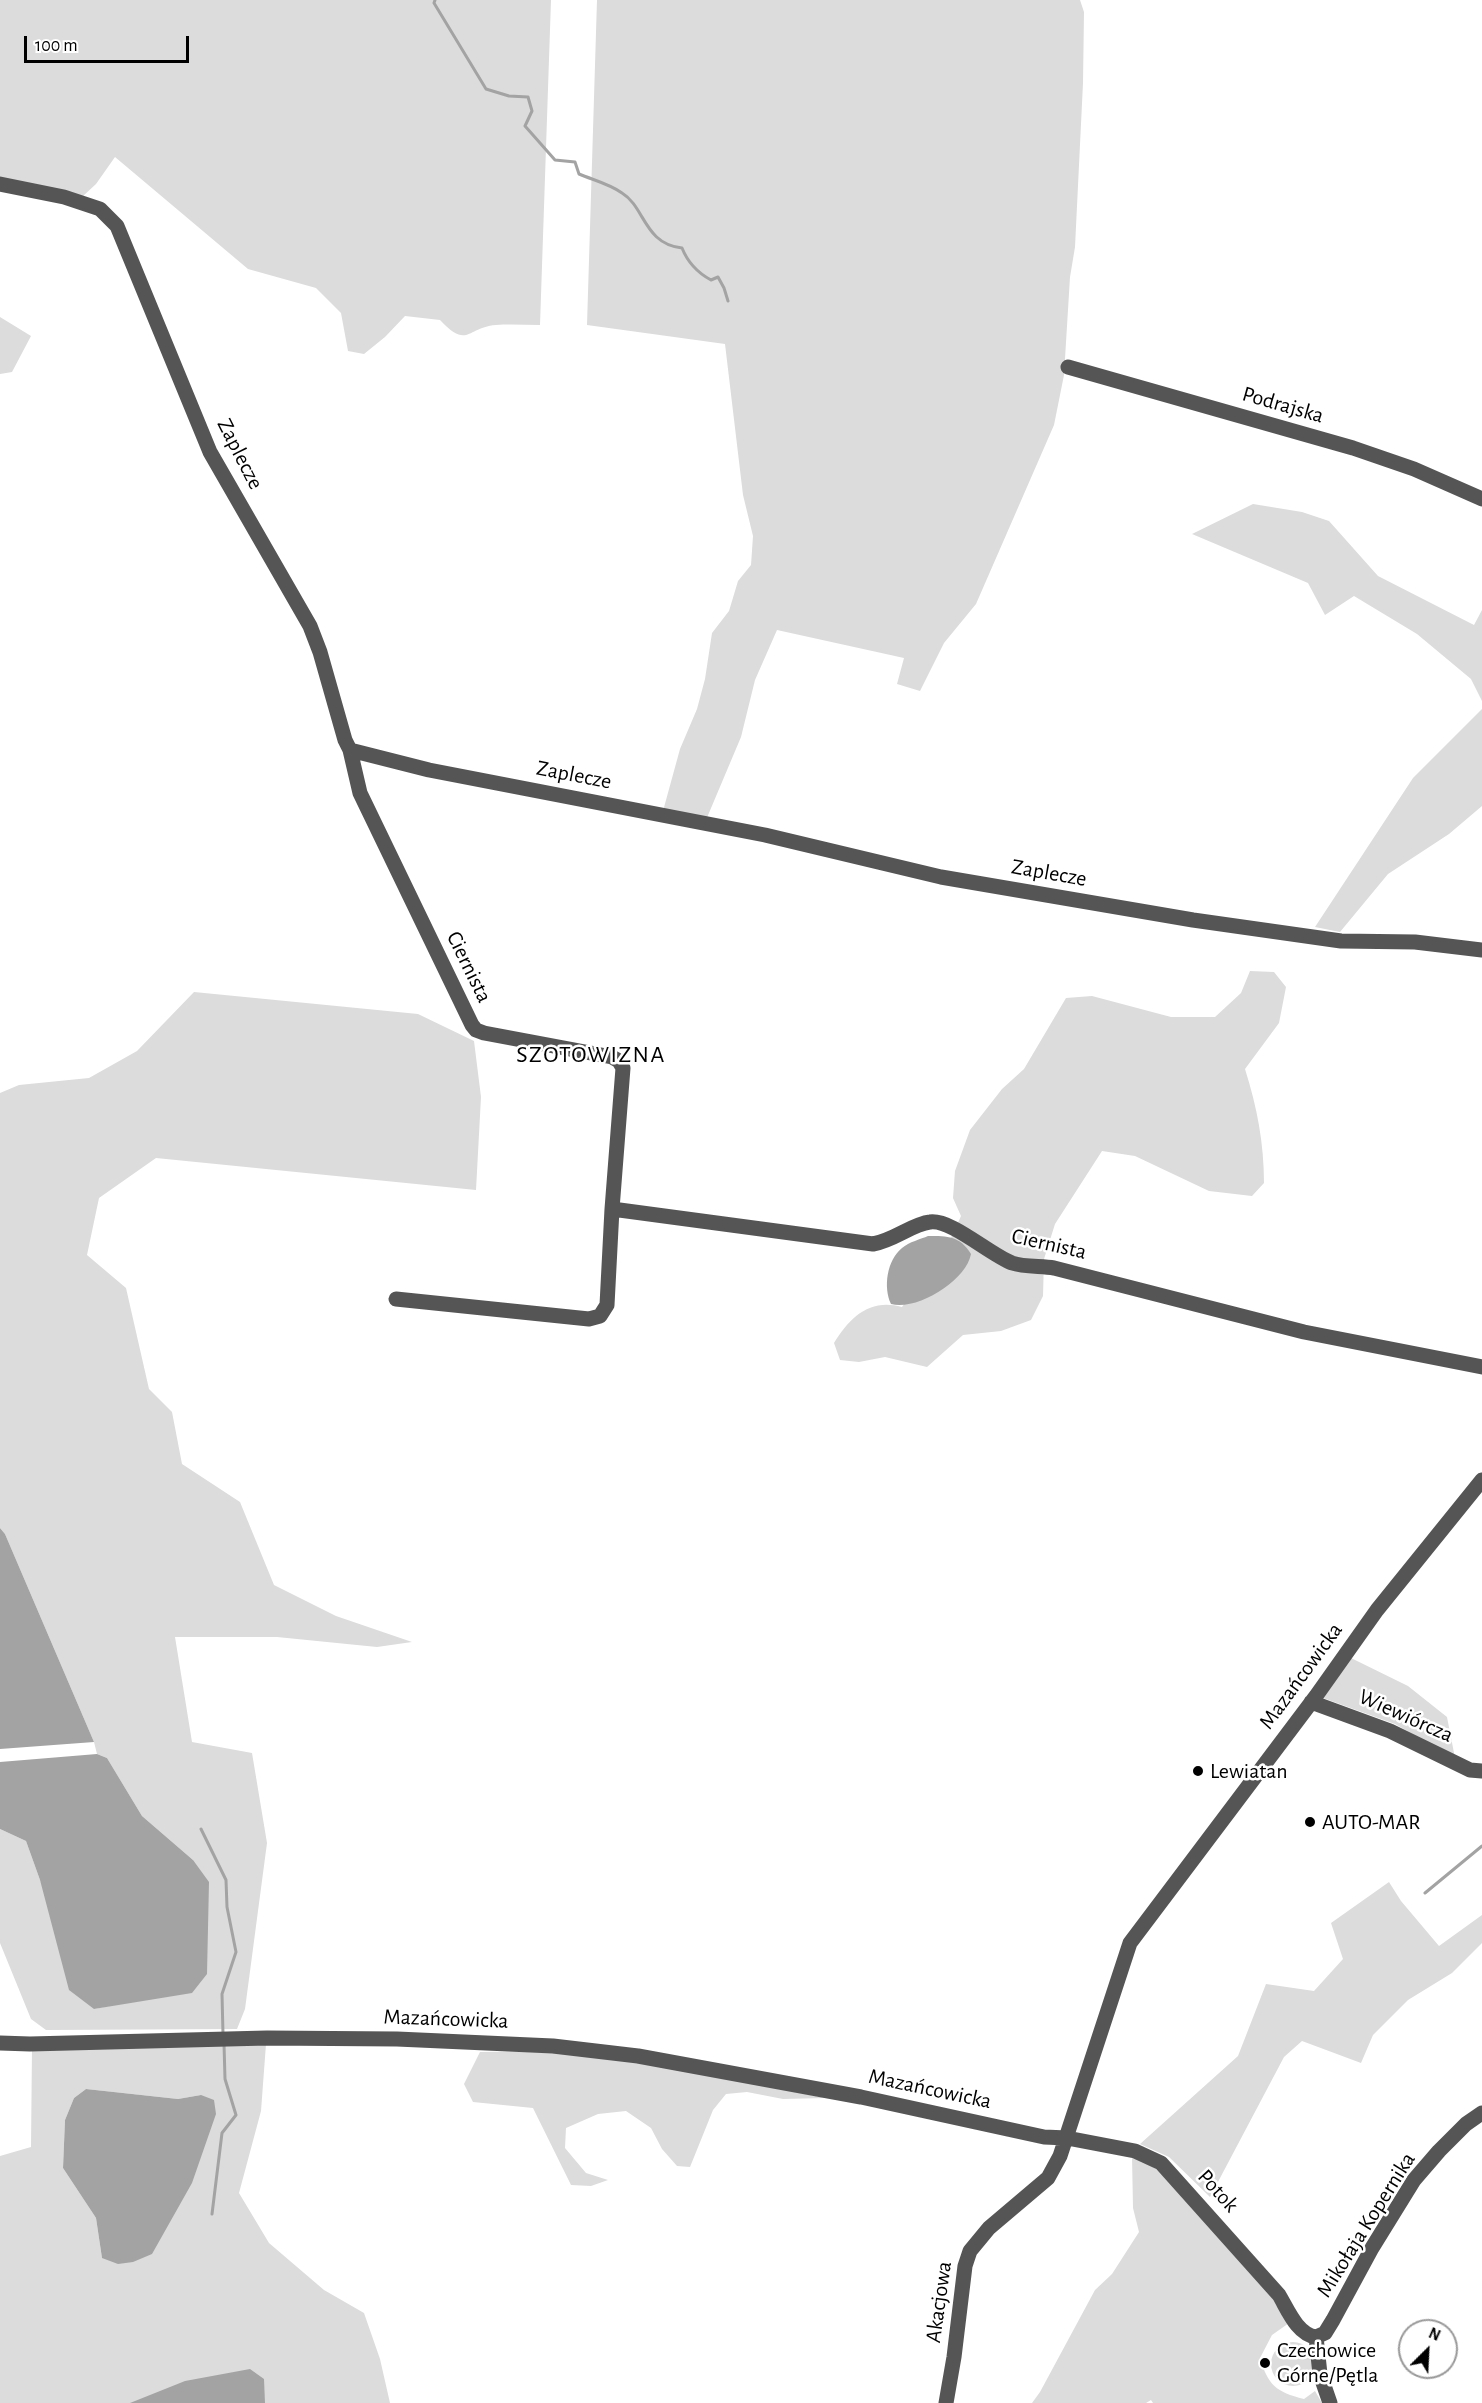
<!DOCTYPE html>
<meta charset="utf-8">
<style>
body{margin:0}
#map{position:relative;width:1482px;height:2403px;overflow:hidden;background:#fff;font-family:"Alegreya Sans",sans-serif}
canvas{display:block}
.north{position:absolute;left:1398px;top:2319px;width:60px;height:60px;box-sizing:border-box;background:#fff;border:2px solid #999;border-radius:50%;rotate:24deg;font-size:16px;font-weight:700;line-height:24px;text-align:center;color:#000}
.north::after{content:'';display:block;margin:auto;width:21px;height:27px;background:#000;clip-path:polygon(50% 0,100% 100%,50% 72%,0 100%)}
.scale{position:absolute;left:24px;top:36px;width:165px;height:27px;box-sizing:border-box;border:3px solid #000;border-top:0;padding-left:8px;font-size:18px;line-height:21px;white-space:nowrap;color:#000;-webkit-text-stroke:4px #fff;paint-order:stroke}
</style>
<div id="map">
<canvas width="1482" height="2403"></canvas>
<div class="north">N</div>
<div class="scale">100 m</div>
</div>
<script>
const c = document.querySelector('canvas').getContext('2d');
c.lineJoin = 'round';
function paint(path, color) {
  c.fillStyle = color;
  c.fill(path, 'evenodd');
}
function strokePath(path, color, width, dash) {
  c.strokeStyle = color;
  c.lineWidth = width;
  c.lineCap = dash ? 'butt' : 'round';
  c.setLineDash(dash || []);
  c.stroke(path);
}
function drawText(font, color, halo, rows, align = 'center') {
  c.font = font + ' "Alegreya Sans",sans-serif';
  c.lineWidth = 5;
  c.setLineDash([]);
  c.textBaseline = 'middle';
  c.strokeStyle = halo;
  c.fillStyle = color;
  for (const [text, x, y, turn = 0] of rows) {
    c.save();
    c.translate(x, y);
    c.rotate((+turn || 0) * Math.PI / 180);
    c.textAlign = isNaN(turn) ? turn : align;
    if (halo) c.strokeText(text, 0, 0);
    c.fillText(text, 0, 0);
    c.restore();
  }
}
paint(new Path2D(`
 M0,0H551L540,325C525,325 510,324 496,325C467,327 468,350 440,320L405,316L385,337L364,354L348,351L341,313L316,288L248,269L115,157L96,184L82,197L0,178Z
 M597,0H1080L1084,12L1083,83L1075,247L1070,277L1064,375L1054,425L976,604L944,643L920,691L897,684L904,658L777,630L755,680L741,737L706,820L663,811L680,749L697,709L705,679L712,633L729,611L738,581L751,565L753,536L743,495L725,344L587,325Z
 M0,317L31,336L12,372L0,374Z
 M1253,504L1302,512L1329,521L1378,576L1474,625L1482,610V701L1471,679L1417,634L1354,596L1325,615L1308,583L1192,534Z
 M1482,709V806L1449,834L1388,874L1340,932L1315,927L1413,778Z
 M1250,971L1274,972L1286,987L1279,1023L1245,1069C1257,1107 1264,1143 1264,1183L1252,1196L1209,1191L1135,1156L1102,1151L1055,1224L1044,1259L1043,1296L1031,1320L1001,1331L963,1335L927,1367L885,1357L859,1362L840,1360L834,1343C850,1317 870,1298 902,1307L952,1236L961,1216L953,1198L955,1171L970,1130L1002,1089L1024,1069L1066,998L1092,996L1171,1017H1215L1241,993Z
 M194,992L418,1014L474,1041L481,1097L476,1190L156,1158L99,1198L87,1255L126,1288L149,1389L172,1412L182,1464L240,1502L274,1585L336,1616L412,1642L377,1647L277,1637H175L192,1742L252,1753L267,1843L245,2009L237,2029L46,2030L31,2019L0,1943V1829L26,1841L40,1880L94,2009L145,1999L193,1860L142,1816L107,1758L97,1754L94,1742L5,1534L0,1528V1093L19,1085L89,1078L137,1051Z
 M1351,1658L1408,1686L1447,1717L1455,1758L1395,1724L1323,1698Z
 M1389,1882L1401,1901L1439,1946L1482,1915V1943L1452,1973L1408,2000L1373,2035L1361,2063L1302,2041L1284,2057L1210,2197L1169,2157L1140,2144L1238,2056L1266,1984L1314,1991L1343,1959L1331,1923Z
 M266,2044L261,2111L239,2193L269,2243L324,2290L364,2313L380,2359L390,2403H0V2156L31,2147L32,2048ZM86,2089L178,2099L201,2095L102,2258L96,2218L63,2168L65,2120L74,2098Z
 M553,2051L639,2062L826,2098L783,2099L747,2092L726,2094L713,2110L690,2167L677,2166L662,2149L651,2128L626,2111L598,2114L566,2128L565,2148L586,2173L608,2180L591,2186L571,2185L533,2108L473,2102L464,2084L480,2052Z
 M1132,2156L1160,2171L1256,2275L1289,2323L1272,2335L1260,2358C1268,2385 1276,2392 1304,2399L1315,2391L1322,2403H1153L1151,2400L1146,2403H1032L1040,2392L1095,2290L1112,2274L1139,2232L1133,2208Z
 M1271 2364a22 22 0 1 1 44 0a22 22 0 1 1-44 0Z`), '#dcdcdc');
paint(new Path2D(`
 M928,1236C948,1236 960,1236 971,1254C966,1281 917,1311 891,1304C883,1287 887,1260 902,1248C909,1242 921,1239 928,1236Z
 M0,1528L5,1534L94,1742L0,1749Z
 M97,1754L107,1758L142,1816L193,1860L209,1882L207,1974L192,1993L94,2009L69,1990L40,1880L26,1841L0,1829V1762Z
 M86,2089L178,2099L201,2095L214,2100L216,2114L192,2183L152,2254L133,2262L118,2264L102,2258L96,2218L63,2168L65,2120L74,2098Z
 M250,2369L264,2379L265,2403H130L185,2381Z`), '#a3a3a3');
strokePath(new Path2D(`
 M435,0L434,3L486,89L509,96L528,97L532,111L525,126L555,160L575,162L579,174C593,180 610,184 622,193C645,207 644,244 682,248C688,263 698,273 711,280L718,277L724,288L728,301
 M201,1829L226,1880L227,1907L236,1952L222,1994L223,2034
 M1425,1893L1482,1846
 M212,2214L222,2133L236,2115L225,2079L224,2044`), '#a3a3a3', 3);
strokePath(new Path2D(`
 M0,184L64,197L100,209L117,226L210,452L310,626L320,652L345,740L350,750L429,770L765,835L941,877L1193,920L1341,941L1415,942L1482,950
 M1068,367L1353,448L1414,469L1482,499
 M350,750L360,793L472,1025L476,1030L484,1033L612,1057L619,1061L623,1068L612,1209
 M396,1299L589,1319L600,1316L607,1305L612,1209L873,1244C895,1240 912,1224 930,1222C951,1219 989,1254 1012,1263C1024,1267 1041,1266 1054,1268L1304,1332L1482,1367
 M1311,1702L1390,1731L1470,1770L1482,1771
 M0,2043L30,2044L267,2038L397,2039L553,2046L638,2056L861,2097L1044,2137L1067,2138L1135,2151L1161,2163L1279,2295C1288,2310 1297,2334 1316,2337
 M1316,2337L1325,2333L1333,2320L1372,2248L1414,2180L1439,2151L1466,2124L1482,2113
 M1316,2337L1320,2374L1330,2403
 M946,2403L954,2357L965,2266L970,2251L989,2228L1048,2178L1060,2156L1130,1943L1316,1696L1377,1610L1482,1480`), '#555', 15);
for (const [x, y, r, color] of [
 [1198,1771,6,"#000"],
 [1310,1822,6,"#000"],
 [1265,2363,6,"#000"]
]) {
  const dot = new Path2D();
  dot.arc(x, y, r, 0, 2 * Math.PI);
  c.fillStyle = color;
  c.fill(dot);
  strokePath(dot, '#fff', 2);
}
drawText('22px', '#000', '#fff', [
 ["Podrajska",1283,405,16],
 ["Zaplecze",240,454,63],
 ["Zaplecze",574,775,11],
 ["Zaplecze",1049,873,10],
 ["Ciernista",469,967,64],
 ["Ciernista",1049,1244,13],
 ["Mazańcowicka",1301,1676,-54],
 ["Wiewiórcza",1406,1716,24],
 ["Mazańcowicka",446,2019,2],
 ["Mazańcowicka",930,2089,12],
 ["Potok",1218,2191,48],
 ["Mikołaja Kopernika",1366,2225,-58],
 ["Akacjowa",939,2302,-82]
]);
drawText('22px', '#000', '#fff', [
 ["Lewiatan",1210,1771],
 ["AUTO-MAR",1322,1822],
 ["Czechowice",1277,2350],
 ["Górne/Pętla",1277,2375]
], 'left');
c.letterSpacing = '1.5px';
drawText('24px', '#000', '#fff', [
 ["SZOTOWIZNA",591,1055]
]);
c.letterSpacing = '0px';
</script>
